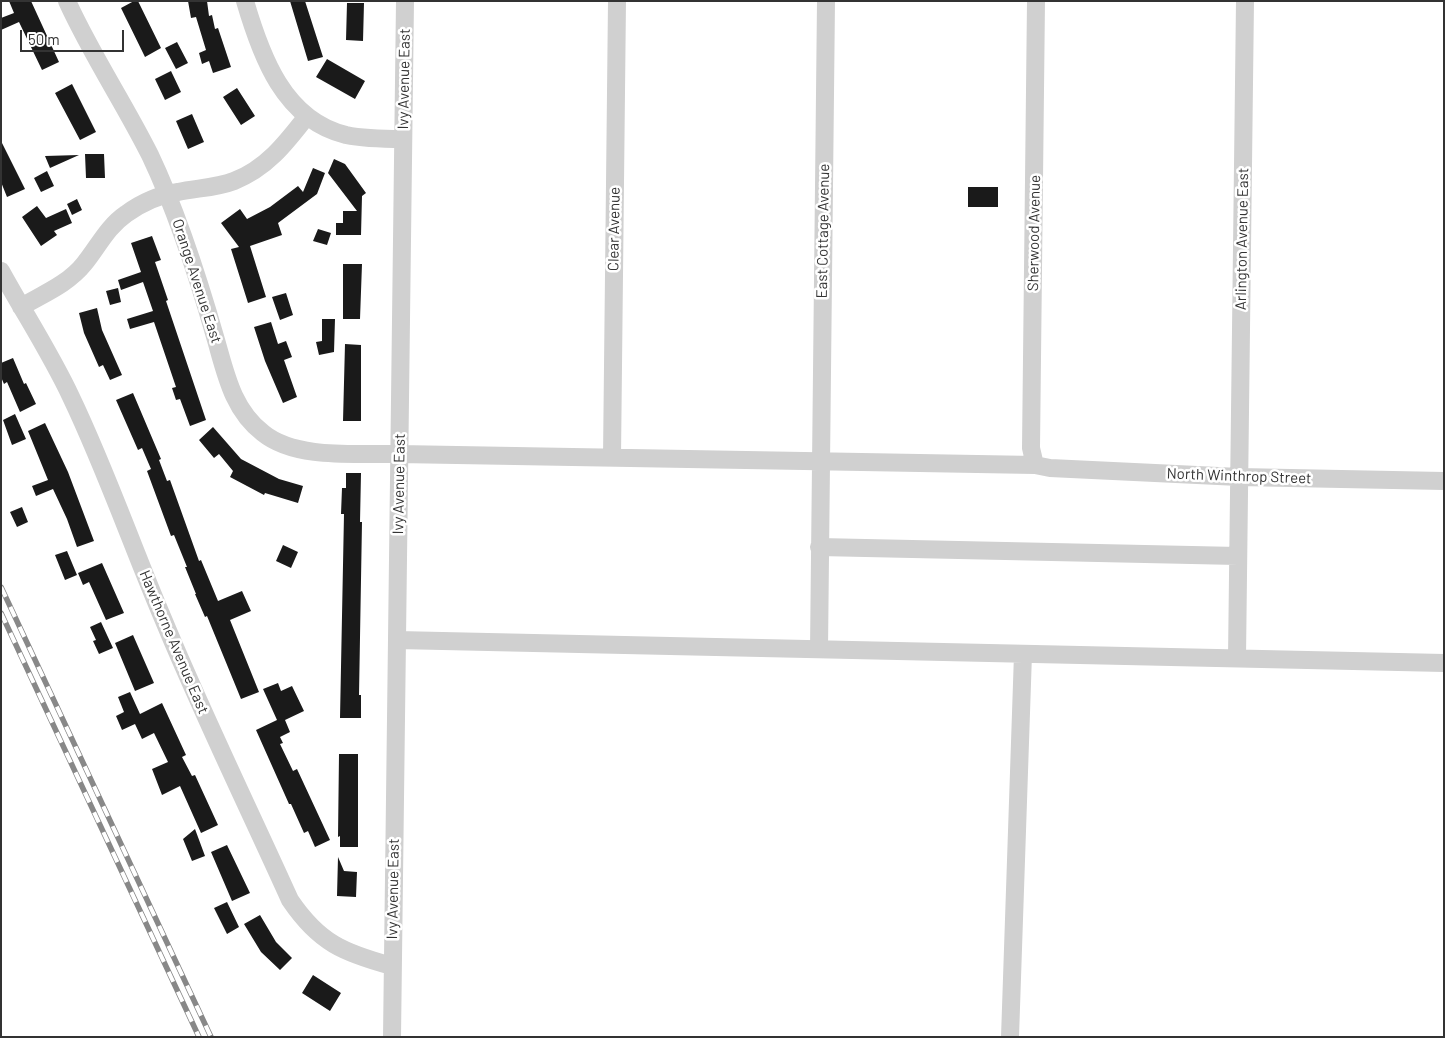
<!DOCTYPE html>
<style>
body{margin:0}
#map{position:relative;width:1445px;height:1038px;overflow:hidden;background:#fff;font-family:Barlow,sans-serif}
canvas{display:block}
.frame{position:absolute;inset:0;border:2px solid #333;pointer-events:none}
.scale{position:absolute;left:20px;top:30px;width:104px;height:22px;box-sizing:border-box;border:2px solid #333;border-top:0;padding-left:6px;font-size:15px;line-height:18px;white-space:nowrap;color:#333;-webkit-text-stroke:4px #fff;paint-order:stroke}
</style>
<div id="map">
<canvas width="1445" height="1038"></canvas>
<div class="frame"></div>
<div class="scale">50 m</div>
</div>
<script>
const c = document.querySelector('canvas').getContext('2d');
c.lineJoin = 'round';
function paint(path, color) {
  c.fillStyle = color;
  c.fill(path, 'evenodd');
}
function strokePath(path, color, width, dash) {
  c.strokeStyle = color;
  c.lineWidth = width;
  c.lineCap = dash ? 'butt' : 'round';
  c.setLineDash(dash || []);
  c.stroke(path);
}
function drawText(font, color, halo, rows, align = 'center') {
  c.font = font + ' Barlow,sans-serif';
  c.lineWidth = 5;
  c.setLineDash([]);
  c.textBaseline = 'middle';
  c.strokeStyle = halo;
  c.fillStyle = color;
  for (const [text, x, y, turn = 0] of rows) {
    c.save();
    c.translate(x, y);
    c.rotate((+turn || 0) * Math.PI / 180);
    c.textAlign = isNaN(turn) ? turn : align;
    if (halo) c.strokeText(text, 0, 0);
    c.fillText(text, 0, 0);
    c.restore();
  }
}
paint(new Path2D(`
 M9,1H31L59,62L42,70L19,22L1,30V18L14,13Z
 M134,1H138L161,48L145,57L121,8Z
 M188,1H207L209,16L212,15L215,29L218,28L231,67L213,73L209,61L202,64L199,53L206,50L196,17L191,18Z
 M290,1H305L323,57L308,61Z
 M347,3H364L363,41L346,40Z
 M177,42L188,63L176,69L165,48Z
 M327,59L365,81L355,99L316,77Z
 M171,71L181,92L165,100L155,79Z
 M72,84L96,132L80,140L55,93Z
 M237,88L255,116L241,125L223,97Z
 M192,114L204,142L188,149L176,121Z
 M1,141L25,189L7,197L1,182Z
 M85,154H104L105,178H86Z
 M79,155L50,168L45,156Z
 M334,159L345,164L366,193L362,196L361,235H336V223H343V211H357L328,173Z
 M313,168L325,173L317,194L278,223L282,235L250,246L266,297L248,303L231,249L239,247L221,223L240,209L247,219L270,207L298,186L303,192Z
 M47,171L54,186L41,192L34,178Z
 M968,187H998V207H968Z
 M77,199L82,210L72,215L67,204Z
 M37,206L46,218L66,209L72,223L54,231L57,235L41,246L22,217Z
 M318,229L331,233L327,245L313,241Z
 M152,236L161,260L155,262L168,300L166,301L206,420L190,426L180,399L176,400L172,388L176,387L154,322L130,329L127,319L153,311L143,282L121,290L118,280L141,272L131,243Z
 M343,264H362L360,319H343Z
 M118,288L121,302L110,305L106,291Z
 M286,293L293,315L280,320L272,297Z
 M97,308L102,330L122,375L110,380L103,365L99,367L84,333L79,313Z
 M322,319H335L334,352L319,355L316,342L322,341Z
 M271,322L278,344L286,341L292,357L284,360L297,397L283,403L265,361L254,327Z
 M345,344L361,345V421H343Z
 M13,358L24,384L26,383L36,404L20,412L7,382L4,384L1,377V363Z
 M133,393L161,459L159,460L167,481L170,480L199,561L201,560L218,601L242,591L251,611L230,620L259,692L241,699L207,616L205,617L195,594H196L185,567H187L174,535L171,536L147,471L151,469L142,448L138,450L116,400Z
 M15,414L26,439L12,445L3,420Z
 M45,423L68,472L94,541L77,547L67,519L53,489L36,496L32,486L48,480L28,431Z
 M213,427L241,459L279,479L303,486L298,503L265,493L264,495L230,477L233,471L219,454L214,458L199,440Z
 M346,473H361L360,522H362L359,695H361V718H340L344,514H341L342,488H346Z
 M22,507L28,522L17,527L10,512Z
 M283,545L298,552L291,568L276,561Z
 M67,551L77,575L65,580L55,555Z
 M102,563L124,613L106,620L89,582L83,585L78,573Z
 M101,622L113,648L99,654L93,641L96,640L90,627Z
 M133,635L154,683L135,691L115,643Z
 M278,683L281,691L292,686L304,711L285,720L290,732L280,737L283,743L280,744L293,771L297,769L330,840L315,847L308,831L304,833L291,804H289L256,730L277,720L263,689Z
 M130,692L140,714L162,703L186,755L182,757L192,776L195,775L218,825L201,833L180,786L162,795L152,769L168,762L154,733L142,739L135,724L122,730L116,716L124,712L118,697Z
 M339,754H358V847H340V836L338,837Z
 M195,829L205,856L192,861L183,839Z
 M227,845L250,893L232,901L211,852Z
 M338,857L344,871L357,872L356,897L337,896Z
 M227,902L239,927L227,934L214,908Z
 M260,915L276,942L292,958L280,970L261,952L244,924Z
 M313,975L341,993L330,1011L302,993Z`), '#1a1a1a');
strokePath(new Path2D(`
 M67,1C91,54 124,103 150,155C178,214 198,277 216,340C226,375 233,410 263,433C296,460 358,453 399,454L1035,465L1050,468L1239,477L1444,481
 M245,1C261,56 284,120 346,135C365,139 384,139 403,139
 M1,271C24,313 51,354 71,397C106,470 132,546 164,621C203,715 248,807 290,900C319,943 344,953 392,966
 M21,307C43,294 68,284 84,264C98,247 107,227 126,214C141,203 159,195 178,192C196,188 216,188 234,181C267,168 286,143 307,116
 M612,457L617,1
 M1035,465L1031,448L1036,1
 M819,547L1238,556
 M397,640L1444,663
 M819,649L826,1
 M1237,658L1245,1
 M392,1037L405,1
 M1010,1037L1023,654`), '#d0d0d0', 18);
const rail = new Path2D(`
 M1,587L211,1037
 M1,613L199,1037`);
strokePath(rail, '#888', 5.5);
strokePath(rail, '#fff', 4, [11]);
drawText('15px', '#333', '#fff', [
 ["Ivy Avenue East",404,79,-89],
 ["Clear Avenue",614,229,-89],
 ["East Cottage Avenue",823,231,-89],
 ["Sherwood Avenue",1034,233,-89],
 ["Arlington Avenue East",1242,239,-89],
 ["Orange Avenue East",197,281,72],
 ["North Winthrop Street",1239,476,2],
 ["Ivy Avenue East",399,484,-89],
 ["Hawthorne Avenue East",174,642,67],
 ["Ivy Avenue East",393,889,-89]
]);
</script>
